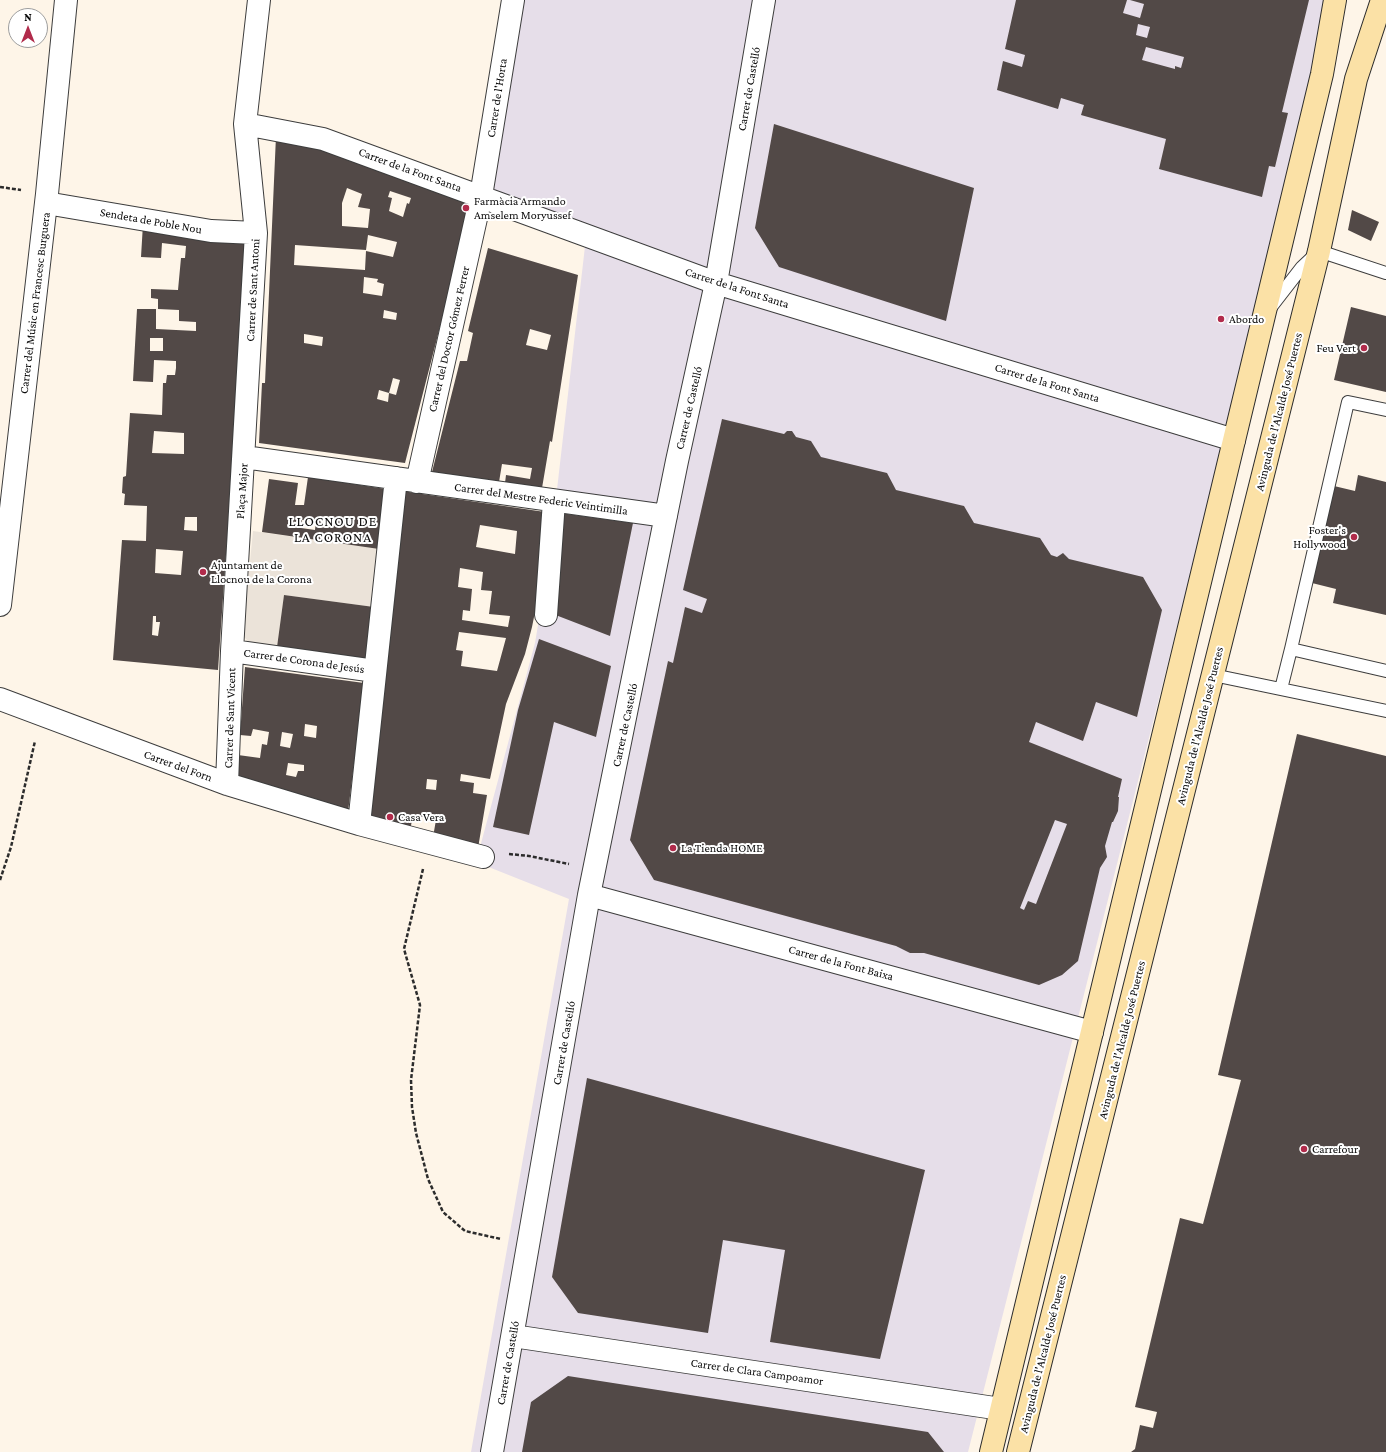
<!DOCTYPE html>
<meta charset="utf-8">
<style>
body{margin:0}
#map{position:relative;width:1386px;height:1452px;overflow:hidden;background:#fef5e8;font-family:"Crimson Pro",serif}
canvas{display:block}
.north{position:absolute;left:8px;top:8px;width:40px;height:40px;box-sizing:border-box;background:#fff;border:1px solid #9d9d9d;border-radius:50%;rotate:0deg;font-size:11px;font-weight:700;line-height:16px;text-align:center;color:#0a0a0a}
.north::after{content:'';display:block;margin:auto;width:14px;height:18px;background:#b12b4b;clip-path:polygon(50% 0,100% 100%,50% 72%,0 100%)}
</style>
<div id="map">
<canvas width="1386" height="1452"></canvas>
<div class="north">N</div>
</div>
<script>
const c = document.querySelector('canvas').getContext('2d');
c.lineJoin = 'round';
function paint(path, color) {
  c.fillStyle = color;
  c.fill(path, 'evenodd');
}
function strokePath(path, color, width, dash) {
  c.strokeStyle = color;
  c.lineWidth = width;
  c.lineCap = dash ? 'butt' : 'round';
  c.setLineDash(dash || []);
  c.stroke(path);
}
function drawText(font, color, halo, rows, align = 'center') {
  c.font = font + ' "Crimson Pro",serif';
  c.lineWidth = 4;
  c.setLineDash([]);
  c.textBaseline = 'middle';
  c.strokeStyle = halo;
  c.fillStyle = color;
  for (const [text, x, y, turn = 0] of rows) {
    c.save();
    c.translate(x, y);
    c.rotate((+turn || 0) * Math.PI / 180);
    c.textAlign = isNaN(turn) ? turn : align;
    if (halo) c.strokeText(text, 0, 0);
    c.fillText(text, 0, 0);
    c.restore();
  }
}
paint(new Path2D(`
 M514,0H1339L1307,114L968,1452H471L569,899L476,862L535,643L549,559L587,229L483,204Z`), '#e6dee9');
paint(new Path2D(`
 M253,531L379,549L374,607L284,595L277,647L252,645L245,638L243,633Z`), '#ebe3d9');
paint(new Path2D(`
 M1016,0H1127L1123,13L1140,18L1144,4L1130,0H1309L1283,108L1282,112L1288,113L1275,167L1269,166L1262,197L1159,169L1166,139L1081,115L1084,105L1061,98L1058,109L997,90L1003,61L1022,67L1025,55L1005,49ZM1138,24L1150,27L1147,38L1136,35ZM1146,47L1184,57L1181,68L1175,66V69L1142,60Z
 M774,124L974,188L946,321L779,267L755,228Z
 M276,136L325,145L416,180L471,206L405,463L259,443L262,383H265ZM347,188L362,194L358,207L370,209L368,228L342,226V203ZM390,191L411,198L409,204L407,203L403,217L389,211L392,198L388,197ZM368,235L397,242L393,257L366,251L365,270L294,265L295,245L366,250ZM364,277L378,279L377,282L384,284L382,296L363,293ZM384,310L397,313L396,320L383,318ZM304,334L323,337L322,346L304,343ZM393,378L400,380L396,395L389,393ZM379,390L389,393L388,402L377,399Z
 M1352,210L1379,222L1371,241L1348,230Z
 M143,224L248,236L218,670L113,660L122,540L146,541L147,506L124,505L125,494L122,493L123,477L126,476L130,413L162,415L163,383H166L167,375H175L176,368V361L154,360L153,382L133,381L137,309H156V329L196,331V322L179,321V310L158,309V299L151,298V289L178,290L181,258H185L186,246L162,243L161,258L141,257ZM150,338H163V351H150ZM154,431L184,433V454L152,453ZM185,517H197V531L184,530ZM156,549L183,551L181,575L155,573ZM153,616H156V622H160L158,636L152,635Z
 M488,248L578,275L552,442L550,441L542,488L505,483L506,475L530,479L532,468L502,464L499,482L432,472L460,361H467L473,333L468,331ZM530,329L551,335L547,350L526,345Z
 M1351,307L1386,316V392L1334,380Z
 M722,419L784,434L787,431H792L796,437L811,441L821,457L887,473L896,490L964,506L974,523L1040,538L1051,555L1057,557L1063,553L1069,559L1143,577L1162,610L1137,717L1096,702L1083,741L1036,722L1029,742L1122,779L1118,797H1119L1118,811L1113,822H1112L1105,846L1107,857L1100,868L1078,961L1062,975L1039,985L924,953H910L896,946L654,880L630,840L668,661L673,663L685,607L702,613L707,599L683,590ZM1055,820L1067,824L1036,904L1028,901L1024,910L1020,908Z
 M1358,475L1386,482V615L1333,603L1336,589L1312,583L1334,486L1355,491Z
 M308,477L386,489L379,549L262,532L269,479L298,483L295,505H304ZM302,520L316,521L315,530L301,528Z
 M402,491L545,512L538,597L532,627L525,654L506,704L490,779L461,774L460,781L474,783L473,793L487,795L478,848L433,837L436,820L432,818L413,816L410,830L368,819ZM480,525L517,531L515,554L476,547ZM460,568L483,572L481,590L492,591L489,614L510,616L508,627L462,620L463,610L470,611L472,589L458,587ZM459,632L506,638L497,671L461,666L463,651L456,650ZM427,779L437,780L436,790L426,789Z
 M560,513L633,523L610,636L553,614Z
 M284,595L374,607L367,659L277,647Z
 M539,639L611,666L596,737L554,722L529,835L493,827L518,710Z
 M245,667L364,683L348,812L241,780L237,772L238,755L260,758L262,744L267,745L269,732L253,729L251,736L240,735ZM305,724L317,726L316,738L304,736ZM282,732L293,734L290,748L280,746ZM288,763L304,765V771H298L296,777L286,775Z
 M1297,734L1386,756V1452H1131L1135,1449L1140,1425L1153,1428L1157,1412L1135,1407L1180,1218L1203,1224L1241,1080L1218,1075Z
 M587,1078L925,1170L880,1359L770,1342L785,1250L723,1240L708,1333L578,1313L552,1277Z
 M568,1376L928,1432L944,1452H522L531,1402Z`), '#524947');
const lane = new Path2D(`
 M1271,307L1302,267L1319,251L1386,273
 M1386,410L1348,402L1291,649L1386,671
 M1213,675L1386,711
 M1281,689L1291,649`);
const street = new Path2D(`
 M245,124L323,139L716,283L1234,440
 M46,203L211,231L256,233
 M244,457L666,516
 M417,482L481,196L513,0
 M0,605L47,194L66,0
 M546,615L554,501
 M232,651L375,671
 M0,699L227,784L359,824L483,857
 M227,784L232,651L256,233L245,124L259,0
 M359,824L396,478
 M589,895L1092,1032
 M513,1336L1001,1409
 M492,1452L589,895L677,461L716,283L764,0`);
const secondary = new Path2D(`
 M991,1452L1322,74L1335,0
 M1018,1452L1319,251L1356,79L1382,0`);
strokePath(lane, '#3d3d3d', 14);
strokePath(street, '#3d3d3d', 24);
strokePath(secondary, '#2c2c2c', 24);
strokePath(new Path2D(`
 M0,187L21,190
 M509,854L529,856L569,864
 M423,869L404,949L420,1005L411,1080L412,1107L416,1133L428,1179L443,1212L465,1231L501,1239
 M0,880L11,847L35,741`), '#2c2c2c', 2.5, [4, 2]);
strokePath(lane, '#fff', 12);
strokePath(street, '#fff', 22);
strokePath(secondary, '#fbe1a6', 22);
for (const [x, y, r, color] of [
 [466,208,4,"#b12b4b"],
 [1221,319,4,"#b12b4b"],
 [1364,348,4,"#b12b4b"],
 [1354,537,4,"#b12b4b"],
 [203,572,4,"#b12b4b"],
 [390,817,4,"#b12b4b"],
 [673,848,4,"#b12b4b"],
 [1304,1149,4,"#b12b4b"]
]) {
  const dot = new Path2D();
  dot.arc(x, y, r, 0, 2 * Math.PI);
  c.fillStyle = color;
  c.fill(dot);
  strokePath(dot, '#fff', 1.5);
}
drawText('12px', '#0a0a0a', '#fff', [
 ["Carrer de Castelló",749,89,-80],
 ["Carrer de l'Horta",497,98,-81],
 ["Carrer de la Font Santa",410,170,20],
 ["Sendeta de Poble Nou",151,221,10],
 ["Carrer de la Font Santa",737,288,18],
 ["Carrer de Sant Antoni",253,290,-87],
 ["Carrer del Músic en Francesc Burguera",35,303,-83],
 ["Carrer del Doctor Gómez Ferrer",449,339,-77],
 ["Carrer de la Font Santa",1047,383,17],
 ["Carrer de Castelló",689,408,-77],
 ["Avinguda de l'Alcalde José Puertes",1279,412,-76],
 ["Plaça Major",242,491,-86],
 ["Carrer del Mestre Federic Veintimilla",541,499,8],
 ["Carrer de Corona de Jesús",304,661,8],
 ["Carrer de Sant Vicent",230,718,-88],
 ["Carrer de Castelló",625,725,-78],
 ["Avinguda de l'Alcalde José Puertes",1200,726,-76],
 ["Carrer del Forn",178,766,20],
 ["Carrer de la Font Baixa",841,963,15],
 ["Avinguda de l'Alcalde José Puertes",1122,1040,-76],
 ["Carrer de Castelló",564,1043,-80],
 ["Avinguda de l'Alcalde José Puertes",1043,1354,-76],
 ["Carrer de Castelló",508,1363,-80],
 ["Carrer de Clara Campoamor",757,1372,8]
]);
drawText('12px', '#0a0a0a', '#fff', [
 ["Farmàcia Armando",474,201],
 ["Amselem Moryussef",474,215],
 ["Abordo",1229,319],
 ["Feu Vert",1356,348,"right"],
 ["Foster's",1346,530,"right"],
 ["Hollywood",1346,544,"right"],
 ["Ajuntament de",211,565],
 ["Llocnou de la Corona",211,579],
 ["Casa Vera",398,817],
 ["La Tienda HOME",681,848],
 ["Carrefour",1312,1149]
], 'left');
c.letterSpacing = '1px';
drawText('14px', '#0a0a0a', '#fff', [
 ["LLOCNOU DE",333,522],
 ["LA CORONA",333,538]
]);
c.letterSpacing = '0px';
</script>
